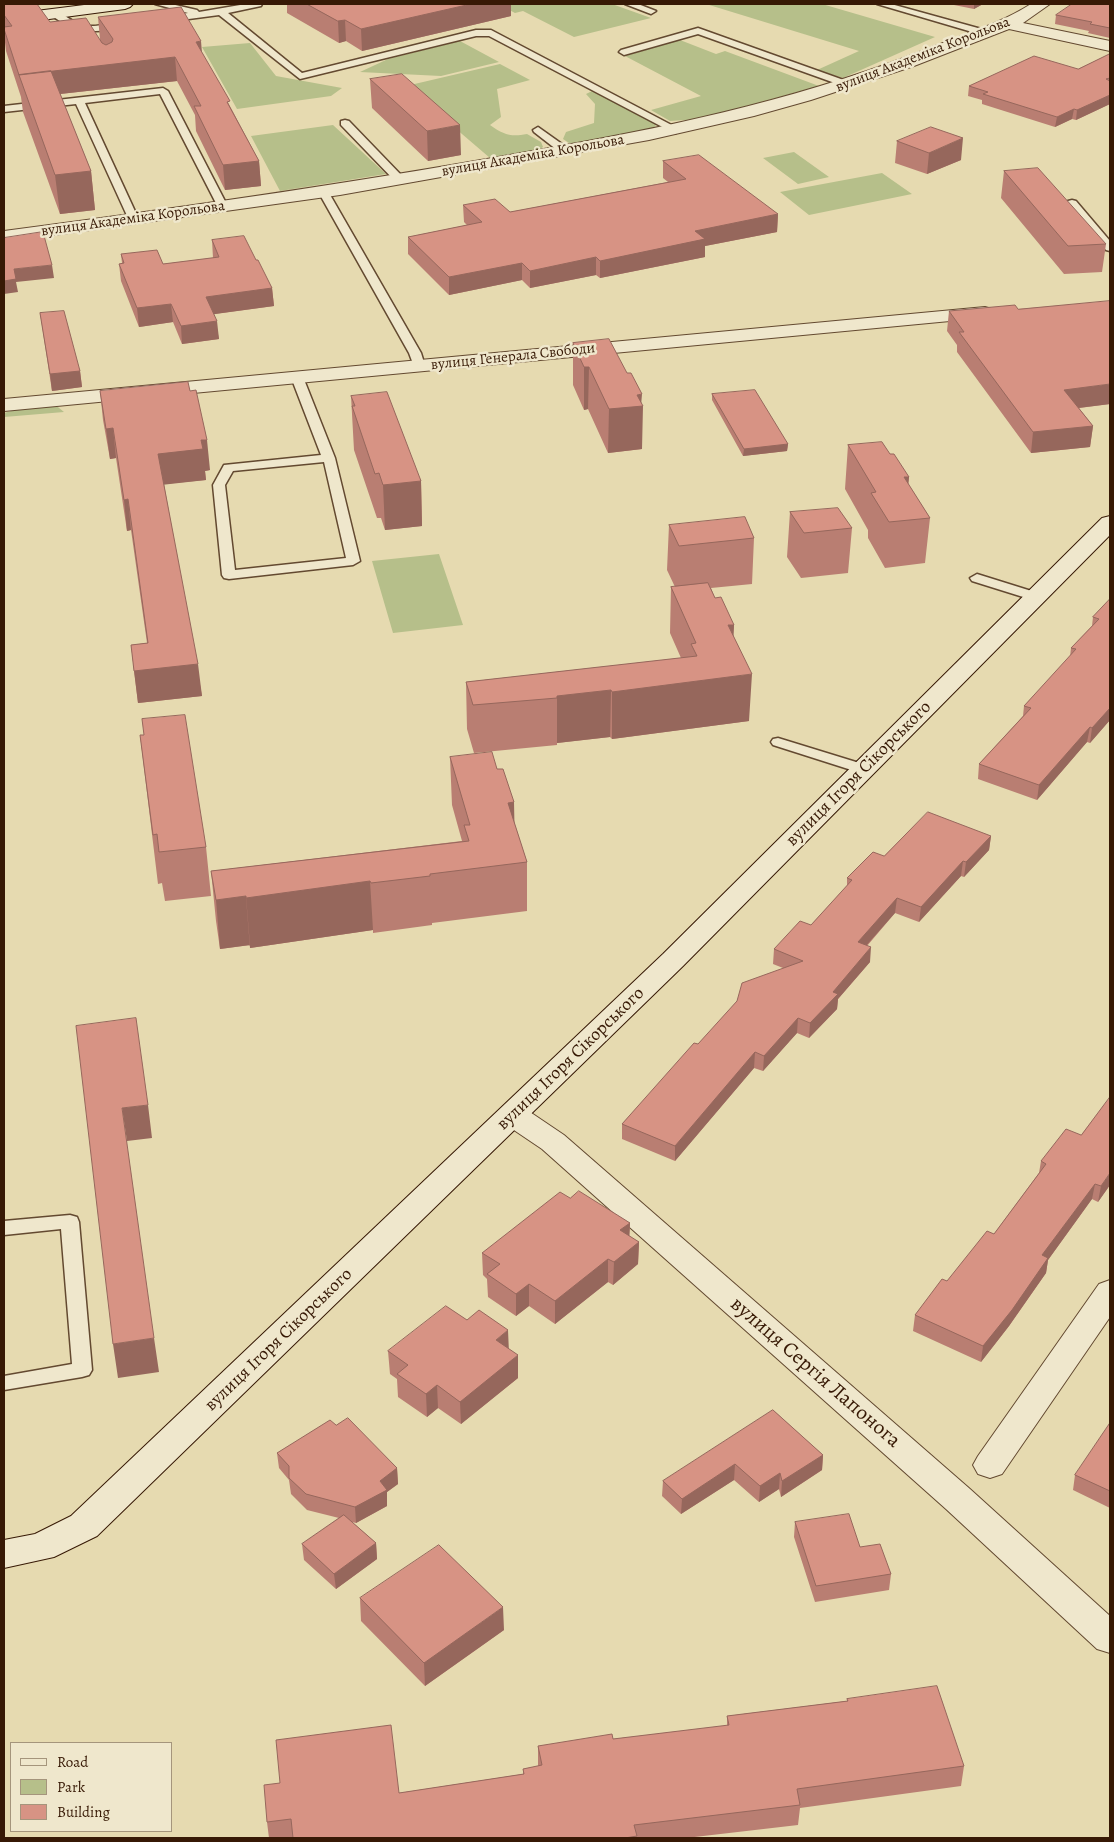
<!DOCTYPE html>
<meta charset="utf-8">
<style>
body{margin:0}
#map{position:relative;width:1114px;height:1842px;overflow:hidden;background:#e6dab0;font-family:Alegreya,serif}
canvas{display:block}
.frame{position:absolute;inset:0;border:5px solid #371905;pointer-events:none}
.legend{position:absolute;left:10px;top:1742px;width:162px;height:90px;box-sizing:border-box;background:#efe7cc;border:1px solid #a5957c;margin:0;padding:6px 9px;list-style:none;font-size:15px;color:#371905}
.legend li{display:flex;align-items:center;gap:10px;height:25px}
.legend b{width:25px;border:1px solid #a5957c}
</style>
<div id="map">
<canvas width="1114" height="1842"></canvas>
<div class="frame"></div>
<ul class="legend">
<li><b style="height:6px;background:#efe7cc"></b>Road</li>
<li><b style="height:14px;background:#b6bf8a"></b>Park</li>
<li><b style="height:14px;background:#d79384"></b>Building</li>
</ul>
</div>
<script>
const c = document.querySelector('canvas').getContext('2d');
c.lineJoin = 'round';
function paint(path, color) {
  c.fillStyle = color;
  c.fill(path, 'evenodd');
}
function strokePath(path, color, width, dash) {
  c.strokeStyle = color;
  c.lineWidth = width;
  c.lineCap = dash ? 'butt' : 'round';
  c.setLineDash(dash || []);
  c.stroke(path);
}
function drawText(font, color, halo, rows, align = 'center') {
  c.font = font + ' Alegreya,serif';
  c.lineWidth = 5;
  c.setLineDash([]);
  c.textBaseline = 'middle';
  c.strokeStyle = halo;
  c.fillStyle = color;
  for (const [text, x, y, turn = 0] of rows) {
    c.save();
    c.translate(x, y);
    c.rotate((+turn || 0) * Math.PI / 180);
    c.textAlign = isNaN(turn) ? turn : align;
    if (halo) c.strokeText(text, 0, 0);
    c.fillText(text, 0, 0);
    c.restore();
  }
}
paint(new Path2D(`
 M498,4H612L651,18L574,37L523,11L515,13Z
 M706,4H822L935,37L843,78L817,70L859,51Z
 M680,40L716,54L725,51L819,86L701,119L670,121L651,110L701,96L625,56Z
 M460,41L499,62L441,76L360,72L388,59Z
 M250,43L276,76L342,88L331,96L237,109L202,47Z
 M500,64L530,80L497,89L501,117L490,125C504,135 511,137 527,134L541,142L543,147L539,150L490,158L406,86Z
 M596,89L658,123L652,129L579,143H569L563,139L566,132L594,123L595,104L586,94Z
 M333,125L386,174L280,191L251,136Z
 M794,152L829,177L798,184L763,158Z
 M882,173L912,194L809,215L780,192Z
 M53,403L64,412L4,417V413L26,407Z
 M439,554L463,625L393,633L372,561Z`), '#b6bf8a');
const lane = new Path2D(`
 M155,4H171L197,10L199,12L246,4H262L261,6L228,13L302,73L476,30H491L681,130L676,133L672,132L489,36H476L300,79L219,15L166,22L163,21V17L188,13Z
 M625,4H638L656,11L651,14Z
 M877,4H891L985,30L987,32L985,34H979Z
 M55,11C67,15 75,26 89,26C99,27 117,20 125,26C120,29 115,29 109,30C86,33 71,29 52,16L50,14Z
 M698,28L852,83L854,85L852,87H846L698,34L624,55L619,52L621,50Z
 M163,88L168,91L228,207L227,209L223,210L218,207L160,94L85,103L139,220L134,223L129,220L76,104L4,112V106Z
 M345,120L349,121L404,178L405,180L404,182H396L341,125V121Z
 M538,127L569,149L570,151L569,153H561L534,132L533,130Z
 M324,190L329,193L421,353L425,366L423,369H415L409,353L319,193Z
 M1072,200L1076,201L1110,241V251L1106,250L1068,205L1067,203L1068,201Z
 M297,373L303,377L335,458L360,561L353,565L229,579L224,578L222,575L213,485L224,465L321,455L291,377ZM324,462L346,558L235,570L225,485L233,471Z
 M977,574L1041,594L1043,597L1036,601L972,581L970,578Z
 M778,738L869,766L872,769L869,772L864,774L773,745L771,742L773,739Z
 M70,1215L77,1217L79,1222L92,1370L89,1375L82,1377L4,1390V1376L72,1364L61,1229L4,1235V1221Z`);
const street = new Path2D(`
 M1031,4H1050L1023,23L1110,41V51L1009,29L914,66L811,100L754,116L649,140L340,195L4,242V231C188,207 372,180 555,147C685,124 812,95 935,46C968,33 1001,23 1031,4Z
 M985,307L992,309L995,313L992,317L4,411V399Z
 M513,1105L524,1108L564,1135L970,1489L1110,1616V1653L1097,1649L946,1509L542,1149L502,1122L498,1115L502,1108Z
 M1110,1280V1317L1002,1474L990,1478L978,1474L973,1465L978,1456L1099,1284Z`);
const secondary = new Path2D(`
 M92,4H133L130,7L125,9L4,25V15Z
 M1110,516V535L683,966L97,1536L54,1557L4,1568V1540L35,1534L71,1516L663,954L1102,518Z`);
strokePath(lane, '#634930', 3);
strokePath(street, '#634930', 2);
strokePath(secondary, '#371905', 2);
paint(lane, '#efe7cc');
paint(street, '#efe7cc');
paint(secondary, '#efe7cc');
paint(new Path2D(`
 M4,4L50,22L100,40L98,17L202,53L259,161L261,186L225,190L196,131L195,115L177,81L60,94L91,171L95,210L60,214L23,112L21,97L6,51L4,34Z
 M287,4H511V16L362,51L346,41L339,43L287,13Z
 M949,4H983L974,9Z
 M1110,4V38L1088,33L1089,31L1055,24L1056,15Z
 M1110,54V104L1076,120L1072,119L1055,127L982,104V100L968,96L969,86L1078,69Z
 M370,79L461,155L428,161L372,108Z
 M897,141L961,160L927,174L895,163Z
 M663,161L778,214L777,232L705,246V257L600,278L596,275L530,288L522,280L449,295L408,254V237L467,225L464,222L463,205L510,212L668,182L663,178Z
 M1004,171L1106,244L1102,272L1064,274L1001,198Z
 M212,240L256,260L272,288L274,306L214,314L219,339L182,344L173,322L139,327L121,281L119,264L122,263L121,254L163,264L213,258Z
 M1018,309L1110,404L1079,408L1093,426L1090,447L1031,453L957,352V345L947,331L949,311Z
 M40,313L80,371L82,387L52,391Z
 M573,343L642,449L608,453L588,409L584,410L573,385Z
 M100,391L210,470L205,471L206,480L164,484L202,696L138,703L131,645L147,643L131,530L127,531L116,458L110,459L103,420Z
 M712,394L788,444L787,451L743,456L712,400Z
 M351,396L421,481L422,526L385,530L381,518H377L354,450Z
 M848,445L890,454L909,477L908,484L930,518L925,563L885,568L868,538V530L845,489Z
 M790,512L852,528L848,573L801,578L787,557Z
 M669,525L754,538L752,584L711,588L715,598L734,625L733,635L749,721L612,739L610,737L557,743V745L474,753L467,729L466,682L681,658L670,633L671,587H675L667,570Z
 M1110,599V720L1090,743L1087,742L1037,800L978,779L979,764L1023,716L1024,706L1070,657L1071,648L1092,626L1093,617Z
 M140,735L206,847L211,896L165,901L162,883L158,884Z
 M450,757L497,769L514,802V822L527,862V911L432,923V925L373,933V930L250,948V945L220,949L216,921L211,871L462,841L452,805Z
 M991,836L989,850L964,877L961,876L919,922L895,913L867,946L870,962L838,999L837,1009L809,1038L797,1033L763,1071L754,1068L675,1161L622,1139V1124L698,1044L783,968L773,964L774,949L811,925L847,886V878L884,856Z
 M1041,1161L1110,1185L1098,1202L1092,1199L1048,1260L1046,1273L1009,1326L981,1362L913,1331L915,1315L994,1234L1039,1173Z
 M570,1198L630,1223L629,1236L639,1242L638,1264L613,1285L608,1282L555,1324L529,1306L516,1316L488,1297L487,1279L483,1275L482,1253Z
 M509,1349L518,1378L461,1424L438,1408L427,1417L398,1397L397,1379L390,1374L388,1351Z
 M773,1410L823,1455L822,1470L781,1497L779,1489L759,1502L734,1480L681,1514L662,1496L663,1481Z
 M1110,1423V1508L1073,1490L1075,1475Z
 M336,1425L397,1468L398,1484L387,1492V1506L356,1523L352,1522L376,1543L377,1559L336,1589L304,1560L302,1544L339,1518L307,1510L291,1494L289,1480L279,1468L277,1453Z
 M795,1522L860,1547L891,1574L889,1590L815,1602L794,1537Z
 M360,1598L504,1630L425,1686L361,1621Z
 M847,1699L964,1766L961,1786L800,1808L798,1825L686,1838H269L267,1822L399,1793L523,1774V1769L538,1766V1746L613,1739L727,1726V1716L847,1701Z`), '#b97e72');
paint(new Path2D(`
 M471,4H511V16L362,51L361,29Z
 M974,4H983L974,9Z
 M345,20L346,41L339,43L338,21Z
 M201,41L203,65L196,42Z
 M175,57L177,81L51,95L48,71Z
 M1110,95V104L1076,120L1077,110Z
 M1074,109L1072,119L1055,127L1057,117Z
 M460,125L461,155L428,161L427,131Z
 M963,138L961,160L927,174L929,153Z
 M259,161L261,186L225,190L223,165Z
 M91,171L95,210L60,214L55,175Z
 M778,214L777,232L705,246V257L600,278V261L695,231Z
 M596,257V275L530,288V271Z
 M522,263V280L449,295V277Z
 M52,265L54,278L16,282L18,292L4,294V281L14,269Z
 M272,288L274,306L208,315L206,297Z
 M171,304L173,322L139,327L137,308Z
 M217,321L219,339L182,344L181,326Z
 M584,367H589L588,409L584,410Z
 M80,371L82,387L52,391L50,374Z
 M1110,384V404L1062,410L1064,390Z
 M642,394L641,406H643L642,449L608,453L609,409L637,395Z
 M1093,426L1090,447L1031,453L1033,432Z
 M113,428L116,458L110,459L106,429Z
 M201,440H207L210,470L205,471L206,480L161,485L158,454Z
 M788,444L787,451L743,456L744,449Z
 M904,477H909L905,521Z
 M421,481L422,526L385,530L383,485Z
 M128,499L131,530L127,531L124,500Z
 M728,625H734L732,671Z
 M198,664L202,696L138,703L134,671Z
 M752,674L749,721L612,739V692Z
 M611,690L610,737L557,743V696Z
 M1110,708V720L1090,743L1092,728Z
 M1090,727L1087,742L1037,800L1039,785Z
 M514,802L515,851L508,803Z
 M991,836L989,850L964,877L966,862Z
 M963,861L961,876L919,922L921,907Z
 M370,881L373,930L250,948L246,898Z
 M246,896L250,945L220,949L216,900Z
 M897,898L895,913L856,957L858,942Z
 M871,947L870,962L838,999L837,1009L809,1038L810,1023L833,992Z
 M798,1018L797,1033L763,1071L764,1056Z
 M755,1052L754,1068L675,1161V1146Z
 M148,1105L152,1138L127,1141L122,1108Z
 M1110,1173V1185L1098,1202L1101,1186Z
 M1095,1184L1092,1199L1048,1260L1046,1273L1009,1326L981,1362L983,1346L1042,1255Z
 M630,1223L629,1245L620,1230Z
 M639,1242L638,1264L613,1285L614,1262Z
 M608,1259V1282L555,1324V1301Z
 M529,1284V1306L516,1316V1294Z
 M508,1330L509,1353L496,1340Z
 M154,1338L159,1372L118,1378L113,1344Z
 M518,1355V1378L461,1424L460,1402Z
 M437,1385L438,1408L427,1417L426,1394Z
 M823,1455L822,1470L781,1497L782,1481Z
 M735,1464L734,1480L681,1514L682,1499Z
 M397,1468L398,1484L387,1492V1506L356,1523L355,1507L380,1481Z
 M780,1473L779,1489L759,1502L760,1486Z
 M376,1543L377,1559L336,1589L334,1574Z
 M503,1607L504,1630L425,1686L424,1663Z`), '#96675c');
const building = new Path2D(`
 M4,4H37L50,22L86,18L102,43L106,45L112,42L113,39L98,17L181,7L201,41L196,42L230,101L227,102L259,161L223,165L194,106H201L175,57L19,75L4,29V27L12,26L4,15Z
 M307,4H471L361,29L345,20L338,21Z
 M1072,4H1110V28L1090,24L1092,22L1056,15Z
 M1110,54V78L1106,79L1110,81V95L1077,110L1074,109L1057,117L983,94L988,92L969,86L1034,56L1078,69Z
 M51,71L91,171L55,175L19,75Z
 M402,74L460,125L427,131L370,79Z
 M931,127L963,138L929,153L897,141Z
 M699,155L778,214L695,231L705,239L600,261L596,257L530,271L522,263L449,277L408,237L482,222L463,205L495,199L510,212L686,179L663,161Z
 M1038,168L1106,244L1068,246L1004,171Z
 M43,232L52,265L14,269L16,279L4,281V238Z
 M244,236L256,260H258L272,288L206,297L217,321L181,326L171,304L137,308L119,264L124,263L121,254L157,250L163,264L219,257L212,240Z
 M1110,301V384L1064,390L1093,426L1033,432L959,332H964L949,311L1015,305L1018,309Z
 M64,311L80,371L50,374L40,313Z
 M609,339L627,373H631L642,394L637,395L643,406L609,409L589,367H584L573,343Z
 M188,382L190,391L196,390L207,440H201L203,449L158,454L198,664L134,671L131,645L148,643L128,499L124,500L113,428L106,429L100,391Z
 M755,390L788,444L744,449L712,394Z
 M387,392L421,481L383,485L379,473L375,474L352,406H355L351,396Z
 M882,442L890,454H894L909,477H904L930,518L889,522L871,493L876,492L848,445Z
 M838,508L852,528L804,533L790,512Z
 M745,517L754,538L679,546L669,525Z
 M708,583L715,598L721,597L734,625H728L752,674L612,692L611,690L557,696V698L473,705L466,682L697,656L691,644L696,643L671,587Z
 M1110,599V708L1092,728L1090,727L1039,785L979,764L1031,708L1024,706L1076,649L1071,648L1099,619L1093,617Z
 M185,715L206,847L159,852L157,834L153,835L140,735H144L142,719Z
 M492,752L497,769H503L514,802L508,803L527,862L430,874V876L371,883L370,881L246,898V896L216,900L211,871L469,841L464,825H470L450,757Z
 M928,812L991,836L966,862L963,861L921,907L897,898L858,942L871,947L833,992L838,994L810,1023L798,1018L764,1056L755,1052L675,1146L622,1124L694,1043L698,1044L737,1001L742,983L803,961L774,949L800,921L811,925L852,880L847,878L873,852L884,856Z
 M136,1018L148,1105L122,1108L154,1338L113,1344L76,1026Z
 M1110,1097V1173L1101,1186L1095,1184L1042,1255L1048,1258L1012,1310L983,1346L915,1315L942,1279L947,1281L987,1231L994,1234L1046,1164L1041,1161L1066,1129L1081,1135Z
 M579,1191L630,1223L620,1230L639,1242L614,1262L608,1259L555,1301L529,1284L516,1294L487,1274L500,1264L482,1253L560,1192L570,1198Z
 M446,1306L467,1320L479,1310L508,1330L496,1340L518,1355L460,1402L437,1385L426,1394L397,1374L408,1365L388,1351Z
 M773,1410L823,1455L782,1481L780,1473L760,1486L735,1464L682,1499L663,1481Z
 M348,1418L397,1468L380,1481L387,1490L355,1507L306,1494L289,1478V1466L277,1453L330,1420L336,1425Z
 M1110,1423V1491L1075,1475Z
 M849,1514L860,1547L880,1544L891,1574L816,1586L795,1522Z
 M344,1515L376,1543L334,1574L302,1544Z
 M439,1545L503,1607L424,1663L360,1598Z
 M937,1686L964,1766L797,1789L800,1805L634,1825L637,1836L625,1838H293L291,1819L267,1822L264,1785L280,1783L276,1740L391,1725L399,1793L524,1774L523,1769L542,1765L538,1746L612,1734L613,1739L729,1725L727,1716L848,1701L847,1699Z`);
paint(building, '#d79384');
strokePath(building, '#96675c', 1);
drawText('15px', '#371905', '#efe7cc', [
 ["вулиця Академіка Корольова",923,55,-21],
 ["вулиця Академіка Корольова",533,156,-10],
 ["вулиця Академіка Корольова",133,219,-8],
 ["вулиця Генерала Свободи",513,357,-6]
]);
drawText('18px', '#371905', '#efe7cc', [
 ["вулиця Ігоря Сікорського",859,774,-45],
 ["вулиця Ігоря Сікорського",571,1059,-44],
 ["вулиця Ігоря Сікорського",279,1340,-44]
]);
drawText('21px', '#371905', '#efe7cc', [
 ["вулиця Сергія Лапонога",815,1373,41]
]);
</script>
